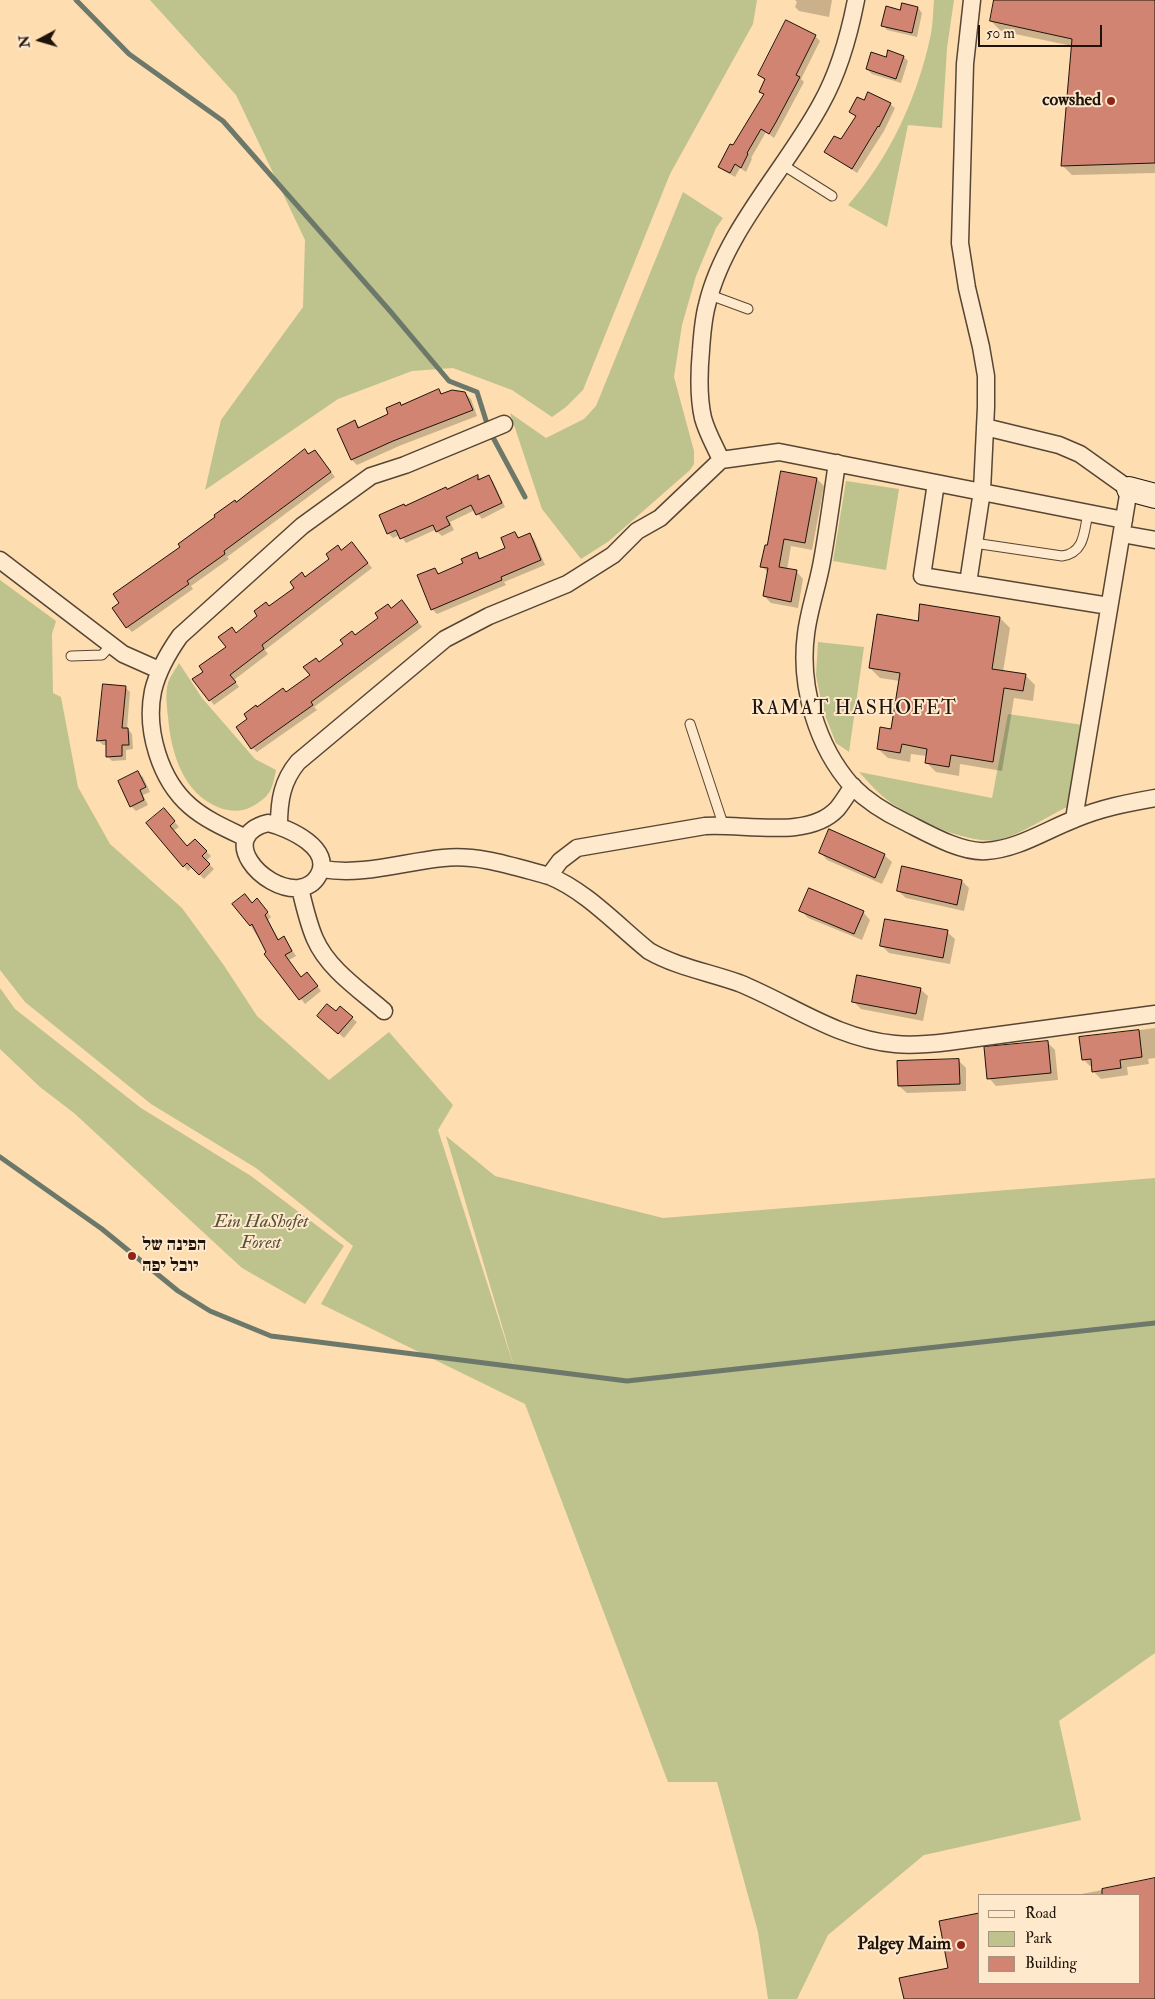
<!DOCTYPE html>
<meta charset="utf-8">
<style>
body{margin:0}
#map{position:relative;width:1155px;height:1999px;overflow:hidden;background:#feddb0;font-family:"IM FELL Double Pica",serif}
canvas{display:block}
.legend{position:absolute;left:978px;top:1894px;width:162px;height:90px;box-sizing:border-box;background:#fee9cc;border:1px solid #a5937f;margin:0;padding:6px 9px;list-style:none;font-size:15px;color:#1f130b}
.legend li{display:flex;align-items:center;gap:10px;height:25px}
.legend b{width:25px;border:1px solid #a5937f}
.north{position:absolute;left:15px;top:15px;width:50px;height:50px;-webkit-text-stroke:4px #fee9cc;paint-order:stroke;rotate:264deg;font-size:14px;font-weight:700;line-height:20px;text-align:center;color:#1f130b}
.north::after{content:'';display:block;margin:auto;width:18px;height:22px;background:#1f130b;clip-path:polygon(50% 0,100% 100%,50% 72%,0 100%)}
.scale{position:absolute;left:978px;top:25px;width:124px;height:22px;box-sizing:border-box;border:2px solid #1f130b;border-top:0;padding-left:6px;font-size:15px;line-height:18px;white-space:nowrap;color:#1f130b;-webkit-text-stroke:4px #fee9cc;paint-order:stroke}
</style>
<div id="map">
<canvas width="1155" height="1999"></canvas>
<ul class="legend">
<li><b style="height:6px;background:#fee9cc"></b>Road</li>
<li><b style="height:14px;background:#bec28d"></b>Park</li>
<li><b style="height:14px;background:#d18471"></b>Building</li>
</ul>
<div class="north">N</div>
<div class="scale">50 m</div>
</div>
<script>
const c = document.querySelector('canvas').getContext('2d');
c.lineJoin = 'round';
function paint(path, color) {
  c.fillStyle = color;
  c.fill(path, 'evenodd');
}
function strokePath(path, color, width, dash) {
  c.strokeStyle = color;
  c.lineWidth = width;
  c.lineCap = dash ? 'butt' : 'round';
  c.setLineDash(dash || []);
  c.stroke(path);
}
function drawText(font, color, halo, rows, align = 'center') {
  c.font = font + ' "IM FELL Double Pica","Frank Ruhl Libre",serif';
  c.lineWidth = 4;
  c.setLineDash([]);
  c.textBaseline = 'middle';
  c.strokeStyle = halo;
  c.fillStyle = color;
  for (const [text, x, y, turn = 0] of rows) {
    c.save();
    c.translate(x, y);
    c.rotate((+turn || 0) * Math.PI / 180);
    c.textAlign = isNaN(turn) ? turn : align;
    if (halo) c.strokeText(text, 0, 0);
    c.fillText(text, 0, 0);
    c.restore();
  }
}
paint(new Path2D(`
 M150,0H757L753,24L670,174L583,390L566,407L552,417L512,390L453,368L412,371L338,399L205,490L221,420L303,307L305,240L236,95Z
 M934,0H954L947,48L942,128L908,125L887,227L848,205C890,158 918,96 931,34C933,23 933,11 934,0Z
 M683,192L723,218L716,228L696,276L682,325L674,377L694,451V464L690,470L609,541L581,559L542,509L510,413L546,438L584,419L596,406Z
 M846,481L899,489L886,570L833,561Z
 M0,580L56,621L52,634L53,693L61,697L78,787L110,844L182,908L223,964L257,1016L329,1080L389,1032L453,1105L438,1130L515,1370L446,1136L495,1176L663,1218L1155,1178V1653L1059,1721L1081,1820L924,1855L828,1935L797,1999H768L758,1932L717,1782H668L525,1404L321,1304L353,1246L256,1168L151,1104L25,1002L0,970Z
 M818,642L864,647L849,752L836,743L823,710L816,675Z
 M179,663L202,698L255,759L276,770C272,789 271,796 253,806C242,812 232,812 220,808C183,794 171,753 168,717C167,707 165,694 168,683C170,676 176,669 179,663Z
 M1008,714L1083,725L1067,807C1046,817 1025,832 1002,839C971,848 902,815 880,794C872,787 866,779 859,772L992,798Z
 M0,988L15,1009L141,1108L251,1176L344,1246L305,1304L242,1268L74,1113L40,1087L0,1049Z`), '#bec28d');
paint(new Path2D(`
 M795,0H832L829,17L799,11L795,7L797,2Z
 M995,0H1155V173L1072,175L1062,165L1072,46L1001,31L991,21Z
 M918,8L922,13L917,37L887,30L883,25L901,11Z
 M815,36L820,41L801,79L804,82L774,138L766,132L751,158L752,159L746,172L740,168L735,177L724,171L719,167L765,96L761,91L766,81L759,75Z
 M904,57L908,61L901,83L872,74L867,69L886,59Z
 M864,102L890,104L895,108L884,131L857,173L826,152L841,141L856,117L851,112Z
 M439,391L443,395L465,393L471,399L477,416L399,446L357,465L352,460L355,422L361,428Z
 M315,451L335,477L227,557L229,559L191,586L193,589L132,632L127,627L114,608L181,547L236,503Z
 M478,476L481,480L488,477L493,481L505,507L482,519L475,510L450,522L454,530L442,536L435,530L406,543L400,535L393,538L388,533L406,507Z
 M817,479L824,486L812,550L791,546L787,570L796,571L803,579L798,608L771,603L764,596L768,573L762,566L768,547Z
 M515,534L520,538L529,534L534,539L545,565L504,582L506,585L437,614L432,609L435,569L440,575L465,564L476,553L481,559L507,549Z
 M352,543L372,568L265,650L268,654L234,680L239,687L214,705L194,679L204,672L227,647L232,629L237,634Z
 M406,607L422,627L314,707L317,710L257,752L252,748L249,719L257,708L287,693L311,675L319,663L391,610Z
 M1000,618L1010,628L1003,672L1025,675L1035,685L1033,701L1014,698L1002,771L960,764L959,776L936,772L926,762L927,756L911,754L910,762L888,758L878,749L892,730L900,681L880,678L870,668L919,622Z
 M126,688L130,692L127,728L132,734L133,749L126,750V760L112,761L108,757L107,745H103L98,740Z
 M138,773L143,777L150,792L143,795L148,805L136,811L131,806Z
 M169,815L179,827L173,831L188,848L195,840L211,856L206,861L214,869L204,879L192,867L188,871L148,823Z
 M820,852L884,855L892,862L882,884L827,860Z
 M962,881L969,888L964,911L906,898L898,891Z
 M252,904L262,905L271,917L268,920L279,940L284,938L296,956L289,960L302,978L312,979L321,991L305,1004L266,954L268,953L250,925Z
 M801,910L863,912L870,920L862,940L808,918Z
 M947,932L955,939L950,964L889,953L882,946Z
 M920,989L928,996L923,1021L861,1009L853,1001Z
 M352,1018L357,1022L344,1038L323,1020Z
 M1155,1028V1058L1148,1059L1149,1064L1127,1067L1128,1075L1101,1079L1093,1071V1066H1090L1083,1059L1081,1038Z
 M1047,1042L1055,1050L1058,1080L996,1086L989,1078Z
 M958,1060L966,1068V1091L907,1093L899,1086Z
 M1155,1880V1999H905L979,1983H1139V1895H1076Z`), '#0003');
strokePath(new Path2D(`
 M76,0L129,54L223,121L390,311L449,381L477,392L489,430L525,497
 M0,1157L102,1229L178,1291L210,1311L271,1336L627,1381L1155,1323`), '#6c786a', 5);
const building = new Path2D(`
 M994,0H1155V163L1061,166L1072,39L990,21Z
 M902,3L918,7L912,33L881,26L886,6L900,10Z
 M786,20L816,35L796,75L800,77L776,122L769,134L761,129L747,153L748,154L741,168L735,164L730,173L718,167L730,144L733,145L764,94L759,92L765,79L758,75Z
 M888,50L904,56L896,79L866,69L871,52L886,57Z
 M868,92L891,103L879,127L878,126L852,169L824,152L834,136L841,139L856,116L849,112L857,97L864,100Z
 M439,389L441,394L452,390L465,392L473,410L393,441L351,460L337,429L355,420L358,428L388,414L386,408L400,402L401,405Z
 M305,449L308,454L315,450L331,472L224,551L225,554L187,581L189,584L126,628L112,608L119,603L113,594L180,547L178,544L215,517L214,515L235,500L236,502Z
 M781,471L817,478L805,543L784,539L779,567L797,570L791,602L763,596L768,568L760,567L765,545H767Z
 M478,475V480L489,475L502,503L476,515L471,505L446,517L450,525L436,532L433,525L400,539L396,530L387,534L379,515L404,504L405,506L446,487L447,489Z
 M515,532L518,538L530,533L541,560L501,577L502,580L431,610L417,575L435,568L438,574L463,563L461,559L477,552L479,559L505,548L501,538Z
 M352,542L368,563L262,645L264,649L230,675L236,682L209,701L192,679L203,672L199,666L226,647L218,637L232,627L236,633L257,616L254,611L266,602L269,606L294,588L290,582L302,572L305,577L329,559L326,554L338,545L341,550Z
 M402,600L418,622L311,702L313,705L251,749L236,727L247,719L244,714L256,705L257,707L283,688L286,692L310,675L303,667L316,658L319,662L343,644L340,640L352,631L355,635L378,618L375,613L388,604L391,608Z
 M920,604L1000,617L992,669L1026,674L1023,691L1004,688L993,762L951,755L949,767L925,763L927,749L902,744L900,753L877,749L880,727L891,729L900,673L869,668L877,614L918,621Z
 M103,684L126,686L122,728H128L129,745H122V756L106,757V740L97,741Z
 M138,771L146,787L140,790L144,800L130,807L118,781Z
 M164,808L175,821L170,826L187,846L195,839L207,851L202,856L210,864L199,875L187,863L183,867L146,823Z
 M829,829L885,854L875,878L819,853Z
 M902,866L962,880L957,905L897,891Z
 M809,888L864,911L854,934L799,911Z
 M245,894L252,903L257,898L268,912L265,915L278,940L284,936L292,951L285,955L301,977L307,972L318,986L299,1000L264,954L266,952L252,924L250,926L232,904Z
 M885,919L948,930L943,958L880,946Z
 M857,975L921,988L916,1014L852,1002Z
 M327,1004L336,1011L340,1006L353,1017L338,1034L317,1016Z
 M1139,1030L1142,1057L1120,1060L1121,1068L1092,1072L1091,1059L1082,1060L1079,1037Z
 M1048,1041L1051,1073L987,1079L984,1047Z
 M959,1059L960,1084L898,1086L897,1061Z
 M1155,1878V1999H904L899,1978L948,1968L939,1921L979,1913V1983H1139V1895H1102V1889Z`);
paint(building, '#d18471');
strokePath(building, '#1f130b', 1);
const lane = new Path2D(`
 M783,165L832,196
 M710,295L748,309
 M974,543L1062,556C1085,553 1084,531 1088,513
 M71,656L102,655L111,645
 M690,724L723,824`);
const street = new Path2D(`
 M985,427L1059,445L1080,454L1129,489L1074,819
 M721,460C715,446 707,433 703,418C698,396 699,372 701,350C702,335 703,320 707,305C724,232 786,169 821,104C839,72 849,36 856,0
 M837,463C832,496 828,528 822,561C818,585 809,609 806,634C799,686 817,747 852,786C867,801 886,813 905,822C927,833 961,853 986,851C1018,849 1046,830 1075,819C1101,808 1127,803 1155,798
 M936,483L922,576L1109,606
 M1122,534L1155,540
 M0,560L123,654L159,670
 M968,583L982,491L986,407V376L981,347L967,288L960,243L965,64L972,0
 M268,823C289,828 335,849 318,876C314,883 307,887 299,888C262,891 216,836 268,823Z
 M279,825C279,801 282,781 298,762L445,639L489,616L567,584L613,555L637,531L660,518L721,460L779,452L1124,520
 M246,838C227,829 206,820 190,806C160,780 145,730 153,691C158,670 168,653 180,636L302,526L371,476L405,465L504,424
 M322,869C363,876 403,862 443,858C479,854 515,867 549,876C585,890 618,926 649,951C677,967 708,972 739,983C791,1004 837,1039 895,1044C913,1046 931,1044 948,1042L1155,1014
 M549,876L560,861L577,848L705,826C743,823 808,840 837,809C843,802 848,793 853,786
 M300,888C304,905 308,923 315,939C328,969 360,990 384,1011`);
const secondary = new Path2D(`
 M1129,489L1155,496`);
strokePath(lane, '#574634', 11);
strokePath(street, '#574634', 19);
strokePath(secondary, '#1f130b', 26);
strokePath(lane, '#fee9cc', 9);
strokePath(street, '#fee9cc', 16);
strokePath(secondary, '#fee9cc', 24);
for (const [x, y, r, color] of [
 [1111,101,5,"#8f2418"],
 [132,1256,5,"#8f2418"],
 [961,1945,5,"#8f2418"]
]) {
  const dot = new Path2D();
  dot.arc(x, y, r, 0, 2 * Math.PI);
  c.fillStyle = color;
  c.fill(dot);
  strokePath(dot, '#fee9cc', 2);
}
drawText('bold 18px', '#1f130b', '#fee9cc', [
 ["cowshed",1101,101],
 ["הפינה של",142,1246,"left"],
 ["יובל יפה",142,1267,"left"],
 ["Palgey Maim",951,1945]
], 'right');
drawText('italic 18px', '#575038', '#fee9cc', [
 ["Ein HaShofet",261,1223],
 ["Forest",261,1244]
]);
c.letterSpacing = '1px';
drawText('20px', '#1f130b', '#fee9cc', [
 ["RAMAT HASHOFET",854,710]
]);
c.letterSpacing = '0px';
</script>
